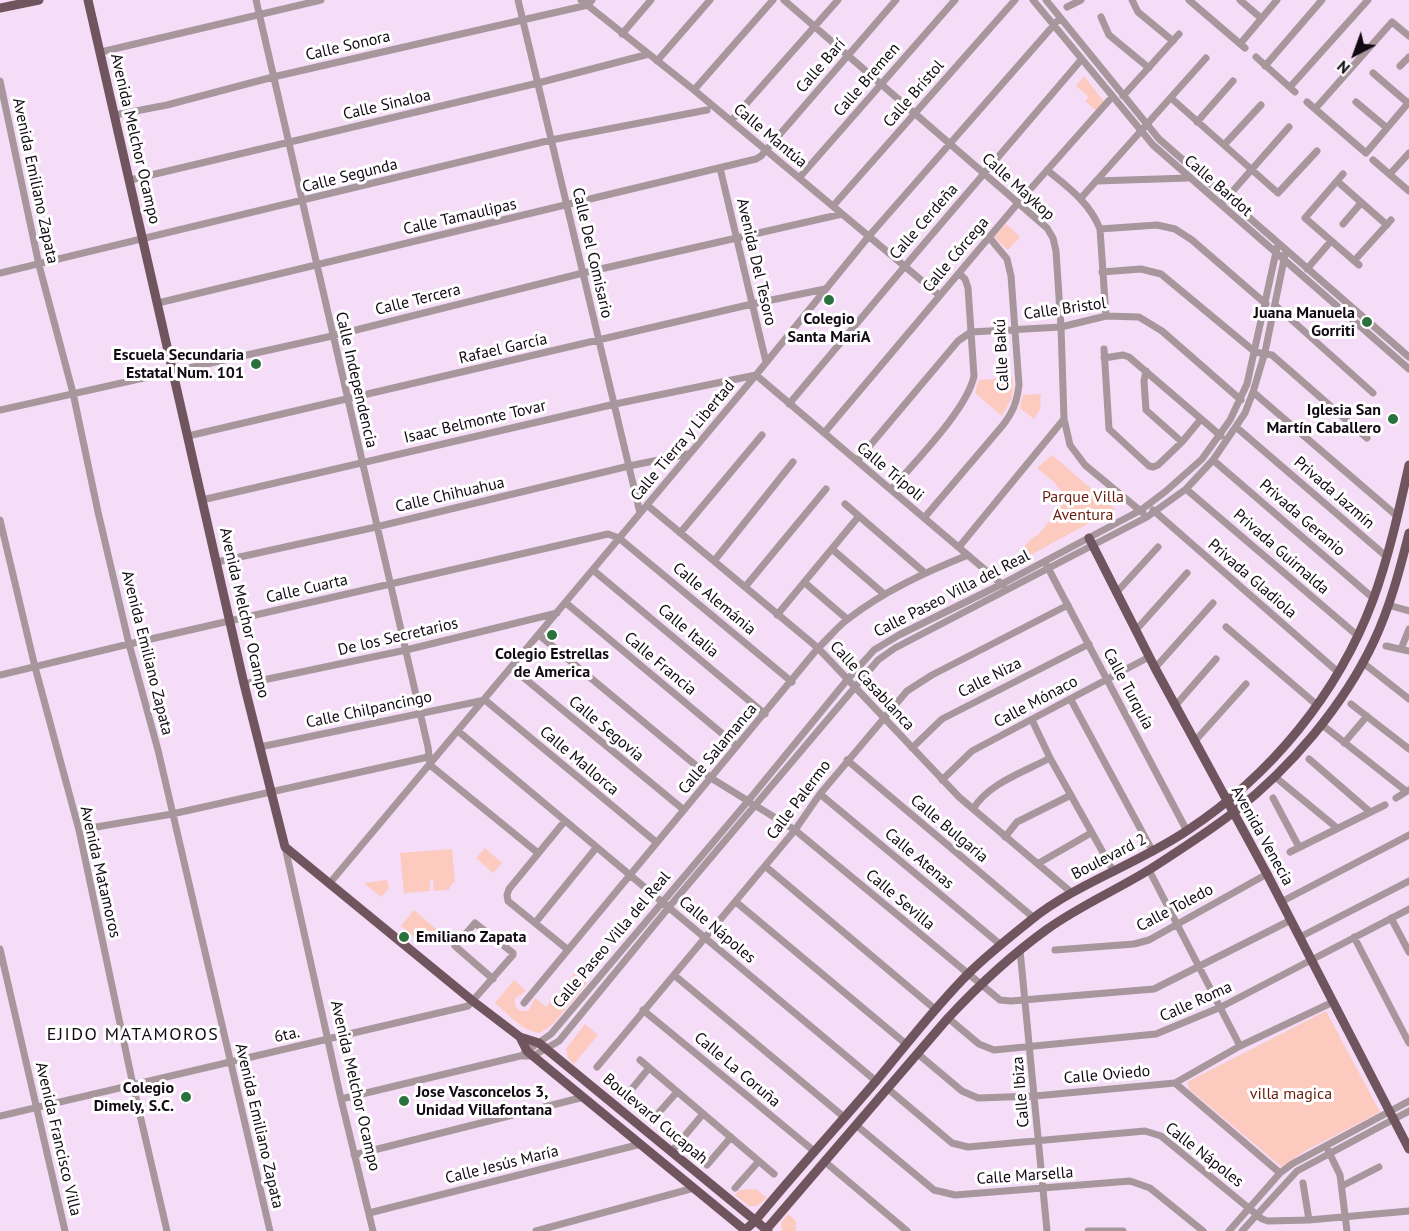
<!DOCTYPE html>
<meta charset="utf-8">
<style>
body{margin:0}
#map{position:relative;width:1409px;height:1231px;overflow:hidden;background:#f5dcf7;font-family:"PT Sans",sans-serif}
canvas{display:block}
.north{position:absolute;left:1325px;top:24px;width:60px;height:60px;-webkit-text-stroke:4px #fff;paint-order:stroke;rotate:221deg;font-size:16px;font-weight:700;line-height:24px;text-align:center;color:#120a13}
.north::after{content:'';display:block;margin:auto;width:21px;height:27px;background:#120a13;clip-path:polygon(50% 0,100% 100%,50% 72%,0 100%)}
</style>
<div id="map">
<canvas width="1409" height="1231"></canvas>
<div class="north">N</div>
</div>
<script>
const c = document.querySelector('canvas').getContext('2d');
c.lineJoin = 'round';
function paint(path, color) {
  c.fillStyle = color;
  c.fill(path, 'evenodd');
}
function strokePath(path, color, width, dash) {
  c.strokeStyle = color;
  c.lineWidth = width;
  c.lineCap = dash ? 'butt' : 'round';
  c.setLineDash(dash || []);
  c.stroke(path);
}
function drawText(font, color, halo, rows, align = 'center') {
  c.font = font + ' "PT Sans",sans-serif';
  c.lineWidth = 6;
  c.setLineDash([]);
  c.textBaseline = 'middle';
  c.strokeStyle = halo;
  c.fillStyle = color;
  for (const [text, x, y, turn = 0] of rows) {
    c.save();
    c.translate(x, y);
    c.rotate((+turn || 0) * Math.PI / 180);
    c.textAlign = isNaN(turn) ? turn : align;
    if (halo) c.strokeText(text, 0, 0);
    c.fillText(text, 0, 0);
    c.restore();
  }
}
paint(new Path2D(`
 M1084,76L1105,103L1098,112L1085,101L1089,97L1076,86Z
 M1006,224L1020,237L1008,250L994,237Z
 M1013,378L1012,398L1002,416L975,393L979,380Z
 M1041,394L1040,409L1034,419L1020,408L1023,395Z
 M1052,455L1115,509L1023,559L1020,557V552L1030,540L1039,534L1067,499L1054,482L1037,468Z
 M485,848L502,863L493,873L476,858Z
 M452,849L455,883H452L449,890L434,891L433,880H430V891L404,893L400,853Z
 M387,880L389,888L381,897L364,883Z
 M414,910L437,930L424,945L401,926Z
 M575,973L587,983L553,1024L540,1033C522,1031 508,1014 495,1003L514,980L526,991L515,998C513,1008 520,1014 529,1010L535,998L546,1007Z
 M1326,1011L1380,1112L1305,1151L1282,1167L1190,1090L1187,1084L1189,1081Z
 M585,1024L598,1035L574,1064L568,1058L566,1049Z
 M756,1189L767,1198L757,1206H749L735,1195L739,1190Z
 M788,1214L796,1221V1231H782L781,1223Z`), '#fdcabf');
strokePath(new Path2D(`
 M256,0L428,747L430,765L538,853
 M518,0L640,513
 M581,0L694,90L939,295
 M784,0L1047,228L1053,238L1056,251L1061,327L1064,419L1070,445L1085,465L1143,513
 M1033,0L1153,145L1409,369
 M1046,0L1159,139L1409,357
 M1132,0L1138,12L1173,41
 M1189,0L1245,48
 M1240,0L1261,18
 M1067,7L1081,0
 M1101,17L1109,35L1149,68
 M622,34L651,0
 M1240,44L1277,0
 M101,52L321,0
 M1256,57L1295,92
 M657,61L710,0
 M1265,66L1322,0
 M1400,66L1409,57
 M1373,73L1408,103
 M0,81L39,265L73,393L98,512L129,644L158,750L270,1231
 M1290,87L1368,0
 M694,90L773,0
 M1123,96L1179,34
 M1171,98L1278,193L1317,151
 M1307,102L1366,153L1409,102
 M1356,102L1387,128
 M1315,109L1392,22L1409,36
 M115,115L167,105L273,77L588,5L592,0
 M731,121L838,0
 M1197,122L1233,81
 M1224,145L1261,105
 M1373,160L1409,191
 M720,168L766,362
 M1047,170C1068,187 1090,203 1100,229L1106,316
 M1343,174L1305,218L1359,265
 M1390,174L1409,153
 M799,178L955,0
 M130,180L538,83L649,54
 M1096,181L1189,178
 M1337,181L1387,225
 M1081,198L1206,58
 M1224,201L1289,127
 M833,206L1015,0
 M1343,224L1361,203
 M1100,229L1157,225L1175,229L1192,240L1266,304
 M1354,261L1391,220
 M1307,269L1331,241
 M1102,272L1141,269L1161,274L1255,352L1272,355L1367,438
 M0,273L551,140L707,110
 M158,303L756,159L761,156L896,0
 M1275,305L1373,393
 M1104,349L1109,429L1149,466L1153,467L1158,465L1182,442L1201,419
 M1104,358L1123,355L1129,357L1221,436
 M1146,371L1144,381L1146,410L1182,442
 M1253,392L1397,516
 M789,404L905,266L1081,60
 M0,410L332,336L583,273L842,214
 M1236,427L1387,557
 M824,433L1018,203L1112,97
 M188,436L752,304L825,289
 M1213,460L1373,598
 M857,461L958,341L971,332L1061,327L1106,316L1139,317L1162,331L1241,400
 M1186,489L1358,636
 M891,490C914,462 967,410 974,376L968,288L965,279L959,273
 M202,500L615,404L756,375L1003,585
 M845,504L925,573
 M647,505L818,648L959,797L1072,893
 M1153,510L1338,672
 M924,518L1003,425C1013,412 1017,402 1019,385L1011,276L1007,259L989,237
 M0,520L35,667L79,830L133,1085L167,1231
 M680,533L762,435
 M959,547L1064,419
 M832,549L884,594
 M714,561L793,462
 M217,562L376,527L629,466L688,454
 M1047,566L1187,831
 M593,570L765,714
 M804,582L847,619
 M745,587L826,489
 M1116,593L1158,547
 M566,603L737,746
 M1388,605L1409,611
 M777,615L859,516
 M1226,627L1317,705
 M1136,630L1187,573
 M539,635L711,778L795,830L1000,1000L1011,1001L1154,989L1291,920
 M1386,646L1409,651
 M1401,649L1409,629
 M1362,662L1409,699
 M512,668L684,810
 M1155,668L1213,603
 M0,675L129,644L608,534L619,538L792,682
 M244,684L406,650L557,613
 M1071,700L1153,852
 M1351,704L1409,749
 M1175,706L1216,659
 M1032,720L1050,758L1114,872
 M1321,724L1406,791
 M458,731L876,1081
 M1194,742L1246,684
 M1344,743L1367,716
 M260,747L485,700L656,842
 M912,748L942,719L1089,644
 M1309,759L1369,811
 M847,760L1034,918
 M1274,776L1337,828
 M942,780L972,751L1149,657
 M820,794L1001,945
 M1273,798L1299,847
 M1396,798L1409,790
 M973,809C989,783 1024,772 1050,758
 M564,822L509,889L507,895L508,901L567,949
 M79,830L172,814L428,757
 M1005,837L1017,822L1071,795
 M285,847L341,1099L373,1231
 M1290,852L1385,805
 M1039,863L1091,833
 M765,866L936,1010
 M1149,870L1240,1046
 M329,884L756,375L869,236L1060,18
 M736,902L906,1044
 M1281,902L1409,835
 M1391,918L1409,952
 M535,923L596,848
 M1300,937L1409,881
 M1354,937L1409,1043
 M0,949L65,1231
 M1020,950L1047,1231
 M1055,950L1134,944L1149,940L1267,874
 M674,975L844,1117
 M524,1003L818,648C828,639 837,627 848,619C884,591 926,572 968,555
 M643,1010L814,1151
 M948,1018L979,1044L994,1050L1156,1034L1221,1007L1409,909
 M524,1053L551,1034L748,801L847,680L874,650L899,635L1002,584L1141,510L1166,491L1202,459L1230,420L1247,384L1278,243
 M918,1054L962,1091L978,1098L1035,1096L1175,1083L1240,1046L1333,1002
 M640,1060L774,1174
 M597,1067L795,830L820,794L907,691L932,675L1068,605
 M1175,1083L1280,1173
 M887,1088L952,1143L968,1147L1145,1131L1161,1136L1262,1219L1268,1221L1309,1220L1409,1211
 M626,1096L649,1068
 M341,1099L520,1056H533L559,1041L669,907L878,660L895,648L1147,517L1186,489L1213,460L1245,413L1253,392L1265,352L1286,250
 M0,1116L468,1006L513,955V953L475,923L455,946L493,979
 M654,1118L677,1092
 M856,1125L934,1190L955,1195L1130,1181L1150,1188L1203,1231
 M1328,1150L1340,1175L1347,1231
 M671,1152L703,1114
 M354,1155L584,1097
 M824,1161L907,1231
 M707,1165L731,1137
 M1303,1183L1309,1220
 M1342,1186L1379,1167
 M735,1188L759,1161
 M369,1213L641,1144
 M536,1231L694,1188
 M1088,1231H1123
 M1229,1231L1280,1173L1292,1164L1409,1101
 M1242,1231L1297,1171L1409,1111`), '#a7969b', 7);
strokePath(new Path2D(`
 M88,0L244,684L285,847L474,1002L520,1037L539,1043L556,1057L768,1231
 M0,8L39,0
 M1089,538L1155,668L1267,874L1409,1149
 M520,1037L527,1051L533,1056L746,1231
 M745,1230L755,1221C794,1173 837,1127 877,1080C907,1044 935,1007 968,974C987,955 1010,937 1031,920C1077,883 1138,864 1188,830C1271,775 1338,694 1373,600C1389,556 1399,510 1409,465
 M765,1231L948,1018C978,986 1010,956 1046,930C1079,906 1117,890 1152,868C1180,850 1208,832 1234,812C1290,769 1344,705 1374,641C1390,607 1400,569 1409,533`), '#71555e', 9);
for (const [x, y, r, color] of [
 [829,300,6,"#2a713e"],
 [1367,322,6,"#2a713e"],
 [256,364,6,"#2a713e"],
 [1393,419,6,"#2a713e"],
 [552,635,6,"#2a713e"],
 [404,937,6,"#2a713e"],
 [186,1097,6,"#2a713e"],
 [404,1101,6,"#2a713e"]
]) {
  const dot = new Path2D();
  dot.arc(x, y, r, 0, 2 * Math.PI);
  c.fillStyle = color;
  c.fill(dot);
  strokePath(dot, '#fff', 2);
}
drawText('16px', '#120a13', '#fff', [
 ["Calle Sonora",348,46,-13],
 ["Calle Barí",821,66,-49],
 ["Calle Bremen",867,80,-49],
 ["Calle Brístol",914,94,-49],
 ["Calle Sinaloa",387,105,-13],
 ["Calle Mantúa",770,136,40],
 ["Avenida Melchor Ocampo",135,139,77],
 ["Calle Segunda",350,176,-14],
 ["Avenida Emiliano Zapata",35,181,78],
 ["Calle Bardot",1218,186,41],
 ["Calle Maykop",1018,187,42],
 ["Calle Tamaulipas",460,217,-13],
 ["Calle Cerdeña",924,222,-49],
 ["Calle Del Comisario",592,253,77],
 ["Calle Córcega",956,255,-50],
 ["Avenida Del Tesoro",756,262,77],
 ["Calle Tercera",418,300,-14],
 ["Calle Bristol",1065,309,-8],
 ["Rafael García",503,349,-13],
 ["Calle Bakú",1002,355,-93],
 ["Calle Independencia",356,380,77],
 ["Isaac Belmonte Tovar",475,422,-13],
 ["Calle Tierra y Libertad",683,441,-50],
 ["Calle Trípoli",890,472,40],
 ["Privada Jazmín",1334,493,41],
 ["Calle Chihuahua",450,495,-13],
 ["Privada Geranio",1302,518,41],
 ["Privada Guirnalda",1281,552,41],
 ["Privada Gladiola",1252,579,41],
 ["Calle Cuarta",307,589,-13],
 ["Calle Paseo Villa del Real",952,594,-27],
 ["Calle Alemánia",714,599,40],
 ["Avenida Melchor Ocampo",244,613,77],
 ["Calle Italia",688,631,40],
 ["De los Secretarios",398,637,-13],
 ["Avenida Emiliano Zapata",147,653,76],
 ["Calle Francia",660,664,40],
 ["Calle Niza",990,678,-27],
 ["Calle Casablanca",872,686,47],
 ["Calle Turquía",1128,689,62],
 ["Calle Mónaco",1036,702,-28],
 ["Calle Chilpancingo",369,710,-12],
 ["Calle Segovia",606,729,40],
 ["Calle Salamanca",718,749,-50],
 ["Calle Mallorca",579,761,40],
 ["Calle Palermo",799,800,-53],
 ["Calle Bulgaria",949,829,40],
 ["Avenida Venecia",1262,836,61],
 ["Boulevard 2",1109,857,-27],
 ["Calle Atenas",919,859,40],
 ["Avenida Matamoros",100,872,77],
 ["Calle Sevilla",900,900,40],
 ["Calle Toledo",1175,908,-28],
 ["Calle Nápoles",717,930,40],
 ["Calle Paseo Villa del Real",612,940,-50],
 ["Calle Roma",1196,1002,-24],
 ["6ta.",287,1035,-13],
 ["Calle La Coruña",737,1070,40],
 ["Calle Oviedo",1107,1075,-5],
 ["Avenida Melchor Ocampo",355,1086,77],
 ["Calle Ibiza",1021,1092,-95],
 ["Boulevard Cucapah",655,1119,40],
 ["Avenida Emiliano Zapata",259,1126,77],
 ["Avenida Francisco Villa",58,1139,77],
 ["Calle Nápoles",1204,1155,38],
 ["Calle Jesús María",502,1165,-14],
 ["Calle Marsella",1025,1176,-4]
]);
drawText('bold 16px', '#120a13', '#fff', [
 ["Juana Manuela",1355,313],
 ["Gorriti",1355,331],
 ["Colegio",829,319,"center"],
 ["Santa MariA",829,337,"center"],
 ["Escuela Secundaria",244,355],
 ["Estatal Num. 101",244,373],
 ["Iglesia San",1381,410],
 ["Martín Caballero",1381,428],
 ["Colegio Estrellas",552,654,"center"],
 ["de America",552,672,"center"],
 ["Emiliano Zapata",416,937,"left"],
 ["Colegio",174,1088],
 ["Dimely, S.C.",174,1106],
 ["Jose Vasconcelos 3,",416,1092,"left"],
 ["Unidad Villafontana",416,1110,"left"]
], 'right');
drawText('16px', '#681d0f', '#fff', [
 ["Parque Villa",1083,497],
 ["Aventura",1083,515],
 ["villa magica",1291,1094]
]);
c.letterSpacing = '1.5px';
drawText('18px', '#120a13', '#fff', [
 ["EJIDO MATAMOROS",133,1035]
]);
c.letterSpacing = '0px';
</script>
